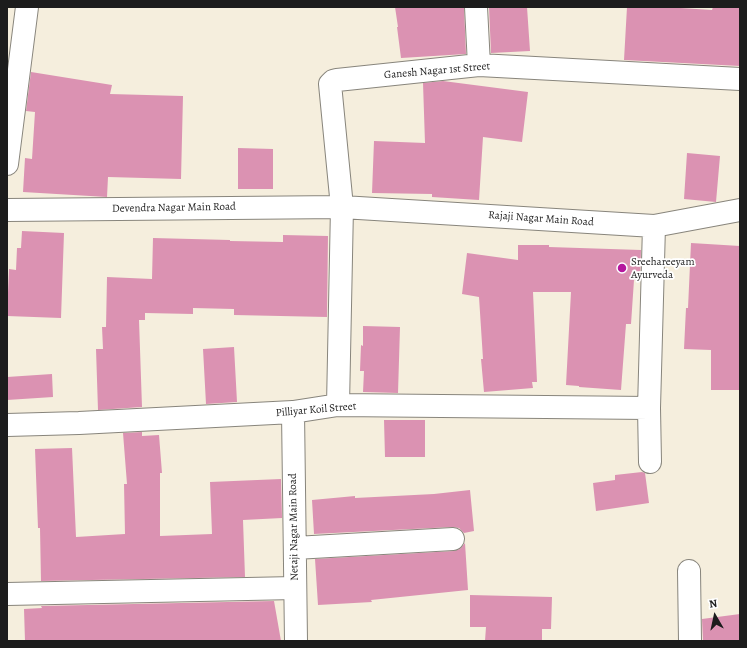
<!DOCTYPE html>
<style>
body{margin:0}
#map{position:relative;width:747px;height:648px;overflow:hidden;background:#f5eedd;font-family:Alegreya,serif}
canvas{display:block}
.frame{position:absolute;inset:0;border:8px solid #1c1c1c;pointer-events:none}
.north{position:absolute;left:695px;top:596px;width:40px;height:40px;-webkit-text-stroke:3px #fff;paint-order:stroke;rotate:351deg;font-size:11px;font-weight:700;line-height:16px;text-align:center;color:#1c1c1c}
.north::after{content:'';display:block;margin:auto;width:14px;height:18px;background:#1c1c1c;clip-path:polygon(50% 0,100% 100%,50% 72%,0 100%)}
</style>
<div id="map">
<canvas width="747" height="648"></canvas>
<div class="frame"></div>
<div class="north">N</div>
</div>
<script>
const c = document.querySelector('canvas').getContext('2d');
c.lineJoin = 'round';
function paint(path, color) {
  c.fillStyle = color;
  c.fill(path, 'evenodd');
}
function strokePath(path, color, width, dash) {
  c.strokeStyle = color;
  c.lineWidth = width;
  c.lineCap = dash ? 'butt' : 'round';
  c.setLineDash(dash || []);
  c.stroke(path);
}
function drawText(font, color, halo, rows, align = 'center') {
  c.font = font + ' Alegreya,serif';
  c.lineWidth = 3.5;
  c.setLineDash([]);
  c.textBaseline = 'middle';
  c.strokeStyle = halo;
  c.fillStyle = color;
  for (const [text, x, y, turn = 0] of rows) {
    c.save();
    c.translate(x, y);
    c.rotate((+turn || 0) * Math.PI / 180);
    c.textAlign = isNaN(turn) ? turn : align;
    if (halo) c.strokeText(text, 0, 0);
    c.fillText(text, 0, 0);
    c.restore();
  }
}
paint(new Path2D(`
 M395,7H464L466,54L401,58L397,27H398Z
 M489,7H527L530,51L491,53Z
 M627,7H665L712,10L713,7H740V66L624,60Z
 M31,72L112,85L110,94L183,96L181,179L108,177L107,197L23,192L25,158L32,159L35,112L26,111Z
 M443,81L528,92L522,142L483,137L479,200L432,197V194L372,193L374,141L425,143L423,83Z
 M238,148L273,149V189H238Z
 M687,153L720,156L716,202L684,199Z
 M22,231L64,233L61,318L7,316L9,269L16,270L17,248H21Z
 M283,235L328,236L327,317L234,315V309L193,308V314L145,313V320H139L142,407L98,410L96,349H103L102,327H106L107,277L152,279L153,238L230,240V241L283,242Z
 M691,243L740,246V390H711V350L684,349L686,308H688Z
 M518,245H549V247L641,250L640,281L634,280L631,324H626L621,390L579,387V386L566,385L571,292H533L537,382H532L533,388L484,392L481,359H483L479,297L462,294L467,253L518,260Z
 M363,326L400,327L398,393L363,392L364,371H360L361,345L363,346Z
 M234,347L237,402L206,404L203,349Z
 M52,374L53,397L7,400V377Z
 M384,420H425V457H385Z
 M142,432V436L159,435L162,473H160V536L212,534L210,482L281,479L282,518L243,520L245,577L41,581L40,528H38L35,449L72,448L76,537L125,534L124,484H127L123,433Z
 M642,472L645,473L649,503L596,511L593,483L615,480V475Z
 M470,490L474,531L464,533L459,528L452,527L314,534L312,500L355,496V498L434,494Z
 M465,543L468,590L371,600L372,602L318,605L315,559L454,551L460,549Z
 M470,595L552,597L551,629H542V641H485L486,627H470Z
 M274,601L281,641H25L24,609L42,608L41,606Z
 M740,614V641H703L702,619Z`), '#db92b2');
const minor = new Path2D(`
 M476,7L479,65
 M7,164L27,7
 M7,210L342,207L654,226L740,210
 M338,405L342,207L330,84L333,81L337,80L479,65L740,79
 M293,412L296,641
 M7,425L79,423L293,412L338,405L649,408
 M650,462L649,408L654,226
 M295,548L453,539
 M689,571L690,641
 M7,594L295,588`);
strokePath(minor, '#88857c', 24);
strokePath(minor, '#fff', 22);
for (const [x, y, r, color] of [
 [622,268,5,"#b5179e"]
]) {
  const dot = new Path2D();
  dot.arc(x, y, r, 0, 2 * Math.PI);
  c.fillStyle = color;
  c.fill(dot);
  strokePath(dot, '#fff', 1.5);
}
drawText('11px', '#1c1c1c', '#fff', [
 ["Ganesh Nagar 1st Street",437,71,-5],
 ["Devendra Nagar Main Road",174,208,-1],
 ["Rajaji Nagar Main Road",541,219,4],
 ["Pilliyar Koil Street",316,410,-5],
 ["Netaji Nagar Main Road",294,527,-91]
]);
drawText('11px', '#1c1c1c', '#fff', [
 ["Sreehareeyam",631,262],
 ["Ayurveda",631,275]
], 'left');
</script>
